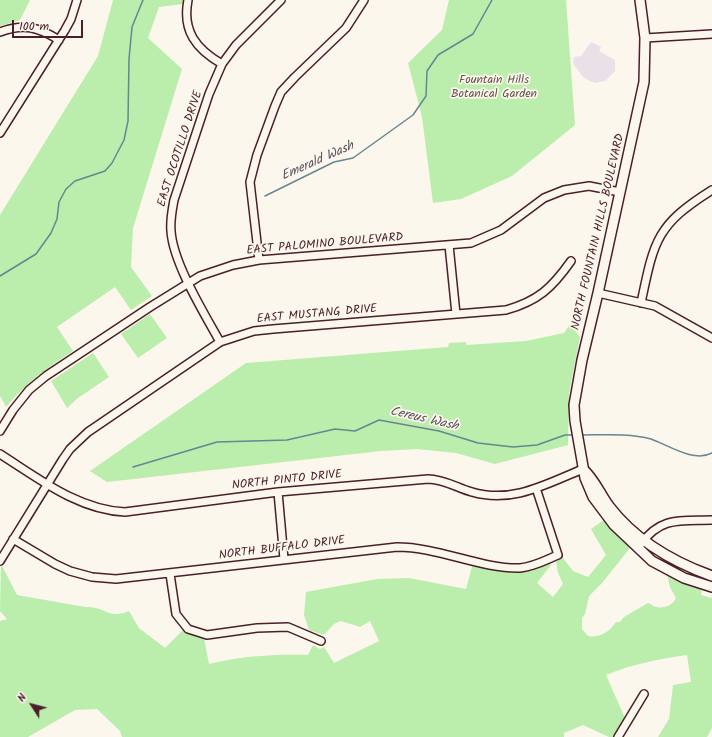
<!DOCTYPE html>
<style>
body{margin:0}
#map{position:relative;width:712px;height:737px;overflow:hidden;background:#fbf7ec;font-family:Kalam,sans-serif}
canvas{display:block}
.north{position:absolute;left:12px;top:685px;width:40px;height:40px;-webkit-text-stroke:3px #fbf7ec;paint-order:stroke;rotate:306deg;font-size:11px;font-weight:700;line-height:16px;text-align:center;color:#4a1f2b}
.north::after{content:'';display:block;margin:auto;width:14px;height:18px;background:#4a1f2b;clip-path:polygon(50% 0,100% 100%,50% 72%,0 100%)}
.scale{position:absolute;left:12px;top:20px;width:71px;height:18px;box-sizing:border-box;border:2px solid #4a1f2b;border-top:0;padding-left:5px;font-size:12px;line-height:14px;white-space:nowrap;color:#4a1f2b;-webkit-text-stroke:3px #fbf7ec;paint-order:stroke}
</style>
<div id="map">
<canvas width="712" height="737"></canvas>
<div class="north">N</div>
<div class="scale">100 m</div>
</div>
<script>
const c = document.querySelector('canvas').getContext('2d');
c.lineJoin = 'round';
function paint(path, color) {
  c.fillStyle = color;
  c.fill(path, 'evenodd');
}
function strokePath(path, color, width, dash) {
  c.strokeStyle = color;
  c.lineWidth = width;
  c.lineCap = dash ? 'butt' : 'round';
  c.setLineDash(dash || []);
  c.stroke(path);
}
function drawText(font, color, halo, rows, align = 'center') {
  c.font = font + ' Kalam,sans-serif';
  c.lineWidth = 3.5;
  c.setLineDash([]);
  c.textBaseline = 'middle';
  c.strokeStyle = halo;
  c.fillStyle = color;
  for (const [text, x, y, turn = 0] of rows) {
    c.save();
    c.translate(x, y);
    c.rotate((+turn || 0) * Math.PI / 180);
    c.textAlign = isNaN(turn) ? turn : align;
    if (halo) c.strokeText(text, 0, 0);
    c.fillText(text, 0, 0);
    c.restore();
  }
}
paint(new Path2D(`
 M591,42L601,47L599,51L615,60V71L605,81L595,83L588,80L582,76L573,63L574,57L581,56Z`), '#eae0e7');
paint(new Path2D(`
 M0,0H30L20,20L0,26Z
 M113,0H184L183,4L159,7L148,38L182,69L133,228L131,267L152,296L131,310L115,287L57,327L73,351C48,367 26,383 6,407L0,396V215L98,56Z
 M449,0H566L575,125L512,176L461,199L433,203L422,117L408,63L442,30Z
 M150,314L167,338L138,358L121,334Z
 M570,324L580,337L569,393L568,445L495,464L456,453L417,449L381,451L107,482L90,471L246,363L448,347L449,343L466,342V345L526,341L564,333Z
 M93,353L109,377L78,398L67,408L51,381Z
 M604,520L630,548L602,583L589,596L585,614L582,618V629L588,636C600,638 609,632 616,622H620L624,617L648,603C652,604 653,607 657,607C664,609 673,605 676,598L670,587L667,574L702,587L701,595L712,598V728L707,737H658L669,719L673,685L691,682L687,655C659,659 632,664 606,675L625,718L614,737H609L583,725L564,733V737H122L120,731L97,709L75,710L28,737H0V621L7,619L0,611L1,564L17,595L85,607C105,606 108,620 129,611L139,628L165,648L184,629L197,636L204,638L209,664C242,656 274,654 308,655L313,645L320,649L324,647L334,663L379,641L370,621L360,627L341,621L334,624L324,635L309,630L304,615L306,592L377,579L409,578L466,589L473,563L502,569L550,562L551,565L537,583L553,597L563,584L558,573L556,561L563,558L573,571L588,577L606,555L591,529Z`), '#bbedad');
strokePath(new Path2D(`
 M265,196L334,162L353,158L413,115L426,96L427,71L438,55L473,34L492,0
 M0,276L36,254L51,233L57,219L59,202L66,189L75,181L105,171L112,163L124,140L128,121L129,59L132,27L143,0
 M580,435C603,435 629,433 651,439C668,445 694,463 712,453
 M133,467L217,442L287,440L335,429L355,431L379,420L439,431L478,443L513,447L537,445L565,435H574`), '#678692', 1.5);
const minor = new Path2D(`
 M188,0C182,31 196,49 222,64
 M0,32C24,23 38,27 59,40
 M645,38L712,34
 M0,133L65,30L71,19L77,0
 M449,245L456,314
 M259,260L250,182L257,155L275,106L281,92L295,77L346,28L364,0
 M598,293L655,306L712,338
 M641,303C654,241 656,225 712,190
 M220,342C204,313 173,263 171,231C170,220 172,211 174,200L209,94L222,64L236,45L281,0
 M0,431L13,410L29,390L46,376L150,307L200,276L233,265L259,260L471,243L501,230L544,198L564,190L589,186L620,192
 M0,454C38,478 78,510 125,512L278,492L428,479C444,479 457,488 472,492C512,504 546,484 583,469
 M278,492L284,559
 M13,539L55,564L70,571L92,577L116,579L397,547C438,547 481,569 520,568C533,567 546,560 558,555L536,488
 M641,544C661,516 681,521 712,520
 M0,561L63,459L70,449L88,432L220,342L254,331L273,329L506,310C538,301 552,288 571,261
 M170,574L176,614L188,629L207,635L257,628L288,627L321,641
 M618,737L644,694`);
const major = new Path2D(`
 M640,0L645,38L644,82L598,293L582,360L574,405L575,421L585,478L593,497L614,525L652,561L684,578L712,587
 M583,469C595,480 600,494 609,506C635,540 673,562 712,576`);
strokePath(minor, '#4a1f2b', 10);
strokePath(major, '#4a1f2b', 12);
strokePath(minor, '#fbf7ec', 7);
strokePath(major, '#fbf7ec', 9);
drawText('12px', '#66524c', '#fbf7ec', [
 ["Fountain Hills",494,81],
 ["Botanical Garden",494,95]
]);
drawText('12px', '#4a1f2b', '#fbf7ec', [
 ["EAST OCOTILLO DRIVE",181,149,-72],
 ["NORTH FOUNTAIN HILLS BOULEVARD",599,232,-77],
 ["EAST PALOMINO BOULEVARD",325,245,-5],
 ["EAST MUSTANG DRIVE",317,315,-5],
 ["NORTH PINTO DRIVE",287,481,-6],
 ["NORTH BUFFALO DRIVE",282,549,-7]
]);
drawText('italic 13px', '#59525f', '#fbf7ec', [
 ["Emerald Wash",318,162,-24],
 ["Cereus Wash",424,420,13]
]);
</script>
